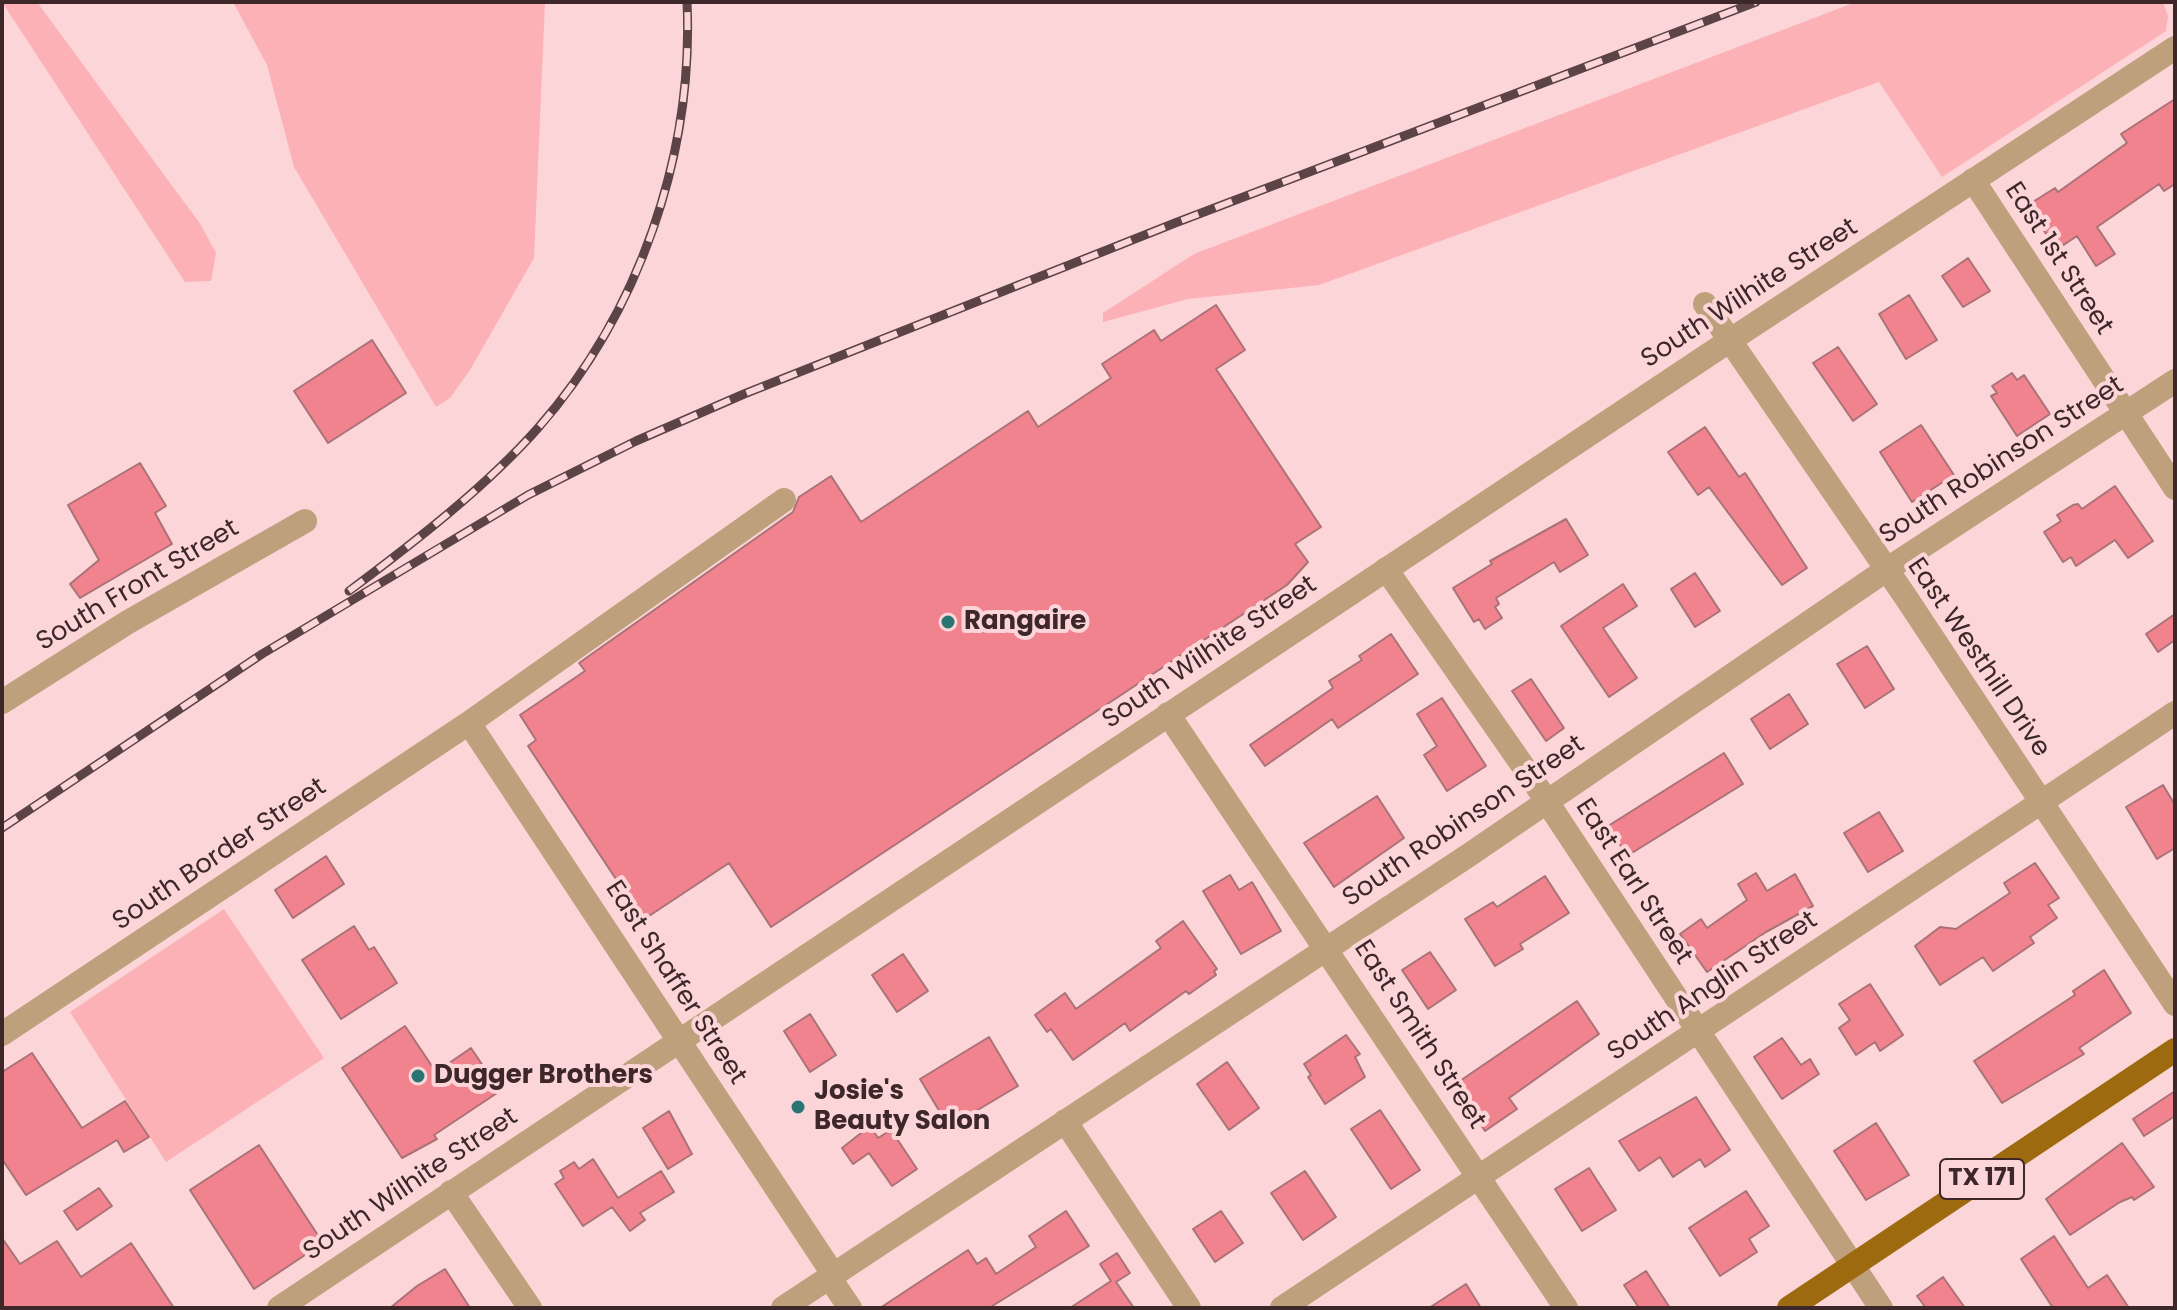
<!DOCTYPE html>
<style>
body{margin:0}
#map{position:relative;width:2177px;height:1310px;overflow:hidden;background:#fbd5d7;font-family:Poppins,sans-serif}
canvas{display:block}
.frame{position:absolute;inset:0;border:4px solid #3e2729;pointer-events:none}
</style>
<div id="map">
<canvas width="2177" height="1310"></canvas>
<div class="frame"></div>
</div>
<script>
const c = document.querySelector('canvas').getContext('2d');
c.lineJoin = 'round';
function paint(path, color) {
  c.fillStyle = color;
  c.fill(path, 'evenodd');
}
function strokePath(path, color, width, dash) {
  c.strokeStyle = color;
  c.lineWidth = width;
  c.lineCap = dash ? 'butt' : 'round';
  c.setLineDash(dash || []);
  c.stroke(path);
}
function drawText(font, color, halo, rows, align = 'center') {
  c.font = font + ' Poppins,sans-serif';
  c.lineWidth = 8;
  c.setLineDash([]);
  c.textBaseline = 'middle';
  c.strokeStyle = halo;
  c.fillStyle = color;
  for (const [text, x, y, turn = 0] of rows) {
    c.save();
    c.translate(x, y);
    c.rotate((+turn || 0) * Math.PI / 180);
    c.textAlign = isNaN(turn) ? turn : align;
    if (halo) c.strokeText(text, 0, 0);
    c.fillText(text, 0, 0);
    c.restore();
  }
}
paint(new Path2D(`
 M2,2H37L201,225L216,253L211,281L185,282Z
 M233,2H545L534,258L470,370L450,398L436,407L294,167L267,65Z
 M1856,2H2163L2168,16L2166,31L1942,177L1879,82L1319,285L1188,299L1103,322V313L1194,254Z
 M224,909L324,1058L166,1162L70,1012Z`), '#fcb1b7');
const building = new Path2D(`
 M2175,99V184L2164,191L2159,184L2097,227L2115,254L2096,266L2077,236L2056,250L2028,205L2055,188L2058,192L2127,143L2121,134Z
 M1968,258L1990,291L1963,307L1942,276Z
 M1909,295L1937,340L1906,359L1879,314Z
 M1216,305L1245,350L1216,369L1321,527L1295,544L1308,562L1287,585L771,927L729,863L643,920L528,746L536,740L520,715L585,671L579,663L793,512L799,497L831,476L861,522L1028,411L1038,427L1111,378L1102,364L1154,330L1161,341Z
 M372,340L406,393L328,443L294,391Z
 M1838,347L1877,404L1853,421L1813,363Z
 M2012,373L2017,380L2024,375L2050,414L2017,436L1991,396L1997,393L1992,386Z
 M1921,425L1954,475L1912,502L1880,452Z
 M1705,427L1739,477L1745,473L1807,568L1782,585L1709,487L1698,495L1668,452Z
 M140,463L166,506L155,513L172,544L80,598L70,584L99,560L68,505Z
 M2115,486L2153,541L2128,558L2115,540L2076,566L2071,557L2063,562L2044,532L2061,521L2057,515L2073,505L2078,504L2082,509Z
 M1566,519L1588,555L1560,572L1554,562L1496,598L1499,604L1495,607L1502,618L1485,629L1479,619L1474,622L1453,588L1492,564L1490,561Z
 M1695,573L1720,611L1695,627L1671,589Z
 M1623,584L1637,606L1603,628L1637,678L1609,697L1561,626Z
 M2175,614V640L2158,652L2146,634Z
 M1391,634L1418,674L1338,728L1332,719L1265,766L1250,745L1333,688L1329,681L1362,660L1359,656Z
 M1867,646L1894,689L1865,708L1837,664Z
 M1531,679L1564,728L1546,741L1512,691Z
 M1789,694L1808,724L1770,749L1751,719Z
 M1442,698L1486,766L1447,791L1424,755L1437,746L1417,714Z
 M1724,753L1743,784L1627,856L1608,826Z
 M2163,785L2175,805V848L2157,859L2126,807Z
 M1377,796L1404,838L1334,887L1304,843Z
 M1879,812L1903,851L1868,872L1844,833Z
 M326,856L344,884L293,918L275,890Z
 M2035,863L2059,898L2048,905L2057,918L2030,937L2034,943L1993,971L1983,957L1940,985L1915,946L1940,927L1956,929L2010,893L2004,883Z
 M1756,873L1767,891L1795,874L1813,906L1766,932L1707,972L1680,934L1701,919L1707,928L1747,900L1738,884Z
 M1230,875L1239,890L1252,882L1281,931L1241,954L1203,891Z
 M1545,876L1569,913L1520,944L1523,949L1495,966L1465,919L1493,902L1497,907Z
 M1183,921L1217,969L1214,971L1216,975L1189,994L1186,991L1130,1031L1125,1023L1073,1060L1051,1029L1047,1032L1035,1015L1065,993L1076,1009L1161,948L1156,941Z
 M354,926L369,950L374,947L397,983L341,1019L302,960Z
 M1430,952L1456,990L1428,1009L1402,970Z
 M903,954L928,991L897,1012L872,975Z
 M2104,970L2131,1013L2079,1048L2084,1054L2002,1103L1974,1061L2075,995L2073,991Z
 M1870,984L1903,1035L1880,1051L1875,1042L1856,1055L1839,1028L1850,1020L1839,1004Z
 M1577,1001L1599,1034L1509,1098L1517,1109L1485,1131L1454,1085Z
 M810,1014L836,1055L810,1072L784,1031Z
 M405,1026L436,1072L471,1048L500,1091L434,1135L437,1139L402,1158L342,1068Z
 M1346,1035L1360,1054L1355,1057L1365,1077L1325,1104L1308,1077L1311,1075L1304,1064Z
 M989,1037L1018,1086L949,1127L920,1079Z
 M1782,1038L1801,1065L1810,1059L1819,1074L1782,1099L1754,1057Z
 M32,1053L82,1128L125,1101L149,1137L124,1152L117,1140L26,1195L2,1159V1072Z
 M1227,1062L1259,1108L1229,1130L1197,1084Z
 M2175,1091V1116L2144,1136L2133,1119Z
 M1696,1097L1730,1150L1705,1167L1700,1159L1673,1177L1660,1157L1639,1171L1619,1141Z
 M1380,1110L1420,1170L1391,1189L1351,1129Z
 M669,1111L692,1154L668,1169L643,1128Z
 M1876,1123L1909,1175L1866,1200L1834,1151Z
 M870,1126L878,1138L891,1130L917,1169L892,1186L869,1153L853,1164L842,1148Z
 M2122,1143L2154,1187L2134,1200L2132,1197L2120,1202L2070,1235L2046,1199Z
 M259,1145L323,1243L254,1289L190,1190Z
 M593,1159L618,1198L661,1171L674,1192L640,1213L645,1220L630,1231L612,1207L583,1226L555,1184L564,1178L560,1171L574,1162L579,1169Z
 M1589,1168L1616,1210L1582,1231L1555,1189Z
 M1305,1171L1336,1217L1303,1240L1271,1193Z
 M99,1188L112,1206L77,1230L64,1211Z
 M1746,1191L1769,1226L1749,1239L1757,1252L1720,1276L1689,1228Z
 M1066,1211L1089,1246L989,1308H880L968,1250L977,1264L986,1258L996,1274L1036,1247L1029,1236Z
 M1221,1211L1243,1243L1215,1262L1193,1229Z
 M2054,1236L2088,1288L2107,1275L2129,1308H2053L2021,1259Z
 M2,1238L20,1264L57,1241L81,1277L131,1243L174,1308H2Z
 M1117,1253L1130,1273L1116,1282L1134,1308H1070L1111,1281L1100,1264Z
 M445,1269L470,1308H390L417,1286Z
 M1646,1271L1670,1308H1639L1624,1285Z
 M1943,1277L1965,1308H1926L1917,1296Z
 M1466,1284L1481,1308H1429Z`);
paint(building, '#f1838f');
strokePath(building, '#aa7276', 2);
strokePath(new Path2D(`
 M1973,180L2175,488
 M1705,304L1905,596L2175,1004
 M1386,569L1532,779L1881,1308
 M2,702L128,622L305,521
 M1168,714L1566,1308
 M469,723L833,1274
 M2,1034L469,723L784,500
 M1065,1121L1189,1308
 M451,1192L530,1308
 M829,1277L850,1308
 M279,1308L1729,341L2175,48
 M783,1308L1469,855L1886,570L2175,381
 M1282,1308L2175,713`), '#bea17c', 24);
strokePath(new Path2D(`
 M1789,1308L2175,1050`), '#9d6a0f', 24);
const rail = new Path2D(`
 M349,591C412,544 486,487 538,428C639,313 694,154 687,2
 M2,828L262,654L528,495L636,441L744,394L1175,223L1756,2`);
strokePath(rail, '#5c4345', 9);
strokePath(rail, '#fbd5d7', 6, [18]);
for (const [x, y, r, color] of [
 [948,622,8,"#2a7473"],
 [418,1076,8,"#2a7473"],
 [798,1107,8,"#2a7473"]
]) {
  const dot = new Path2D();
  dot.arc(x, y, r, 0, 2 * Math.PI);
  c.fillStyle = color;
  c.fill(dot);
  strokePath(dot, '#fbd5d7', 3);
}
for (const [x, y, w] of [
 [1982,1179,84]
]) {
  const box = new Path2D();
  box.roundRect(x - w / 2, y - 20, w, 40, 6);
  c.fillStyle = '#fbd5d7';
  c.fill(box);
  strokePath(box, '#3e2729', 2);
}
drawText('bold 24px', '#3e2729', null, [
 ["TX 171",1982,1179]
]);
drawText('26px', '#3e2729', '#fbd5d7', [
 ["East 1st Street",2058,259,57],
 ["South Wilhite Street",1750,294,-33],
 ["South Robinson Street",2002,461,-33],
 ["South Front Street",138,586,-31],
 ["South Wilhite Street",1210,653,-34],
 ["East Westhill Drive",1978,658,56],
 ["South Robinson Street",1464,822,-34],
 ["South Border Street",220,855,-34],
 ["East Earl Street",1633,882,57],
 ["East Shaffer Street",675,983,57],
 ["South Anglin Street",1713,987,-34],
 ["East Smith Street",1419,1035,57],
 ["South Wilhite Street",411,1185,-34]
]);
drawText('bold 26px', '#3e2729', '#fbd5d7', [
 ["Rangaire",964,622],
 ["Dugger Brothers",434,1076],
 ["Josie's",814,1092],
 ["Beauty Salon",814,1122]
], 'left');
</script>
